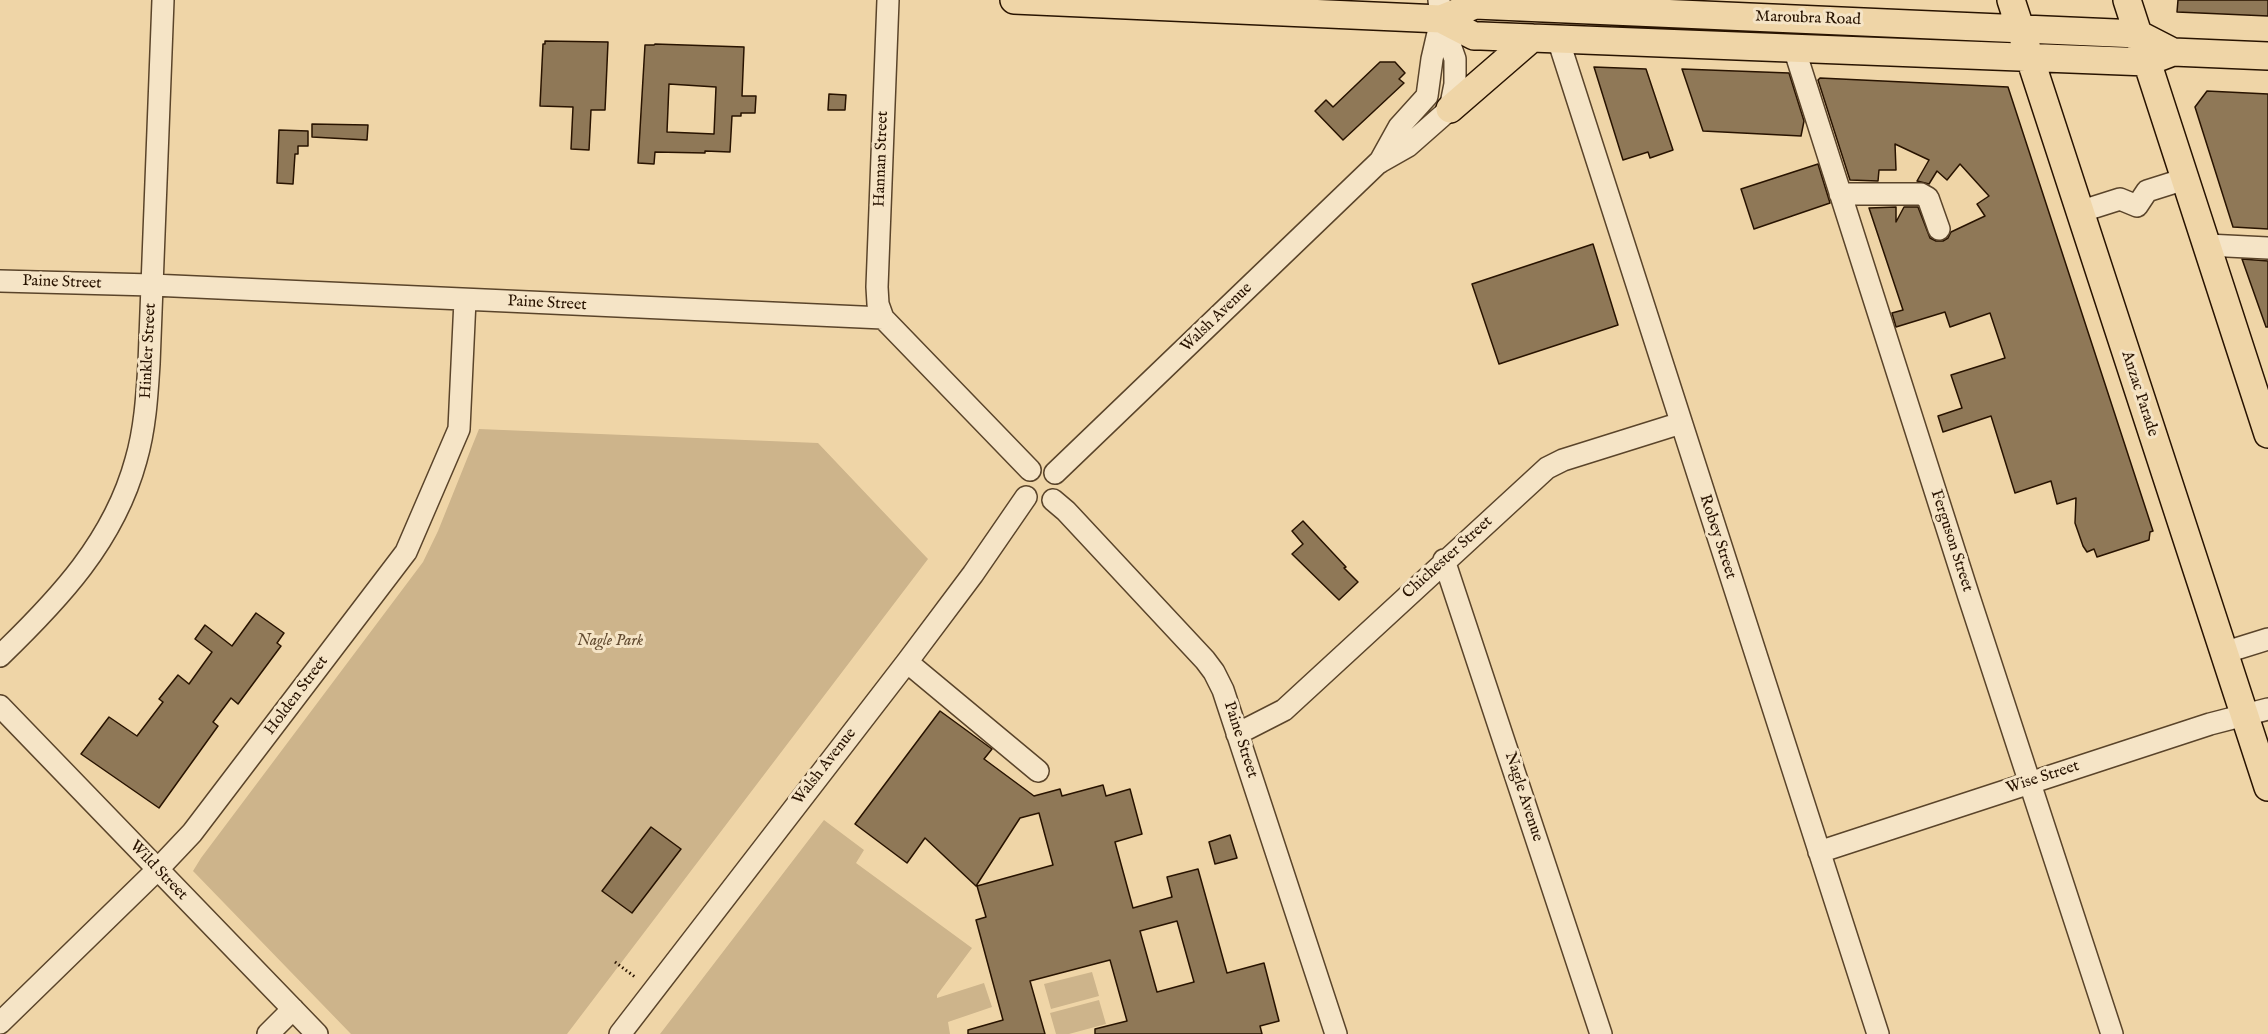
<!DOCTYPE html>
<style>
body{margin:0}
canvas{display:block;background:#efd5a7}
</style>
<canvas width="2268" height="1034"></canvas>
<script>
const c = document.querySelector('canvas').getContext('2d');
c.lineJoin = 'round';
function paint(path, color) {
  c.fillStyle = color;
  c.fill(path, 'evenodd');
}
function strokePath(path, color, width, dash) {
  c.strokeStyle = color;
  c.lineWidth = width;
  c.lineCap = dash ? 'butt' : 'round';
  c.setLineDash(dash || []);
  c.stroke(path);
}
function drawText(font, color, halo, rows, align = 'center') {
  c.font = font + ' "IM FELL English",serif';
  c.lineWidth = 6;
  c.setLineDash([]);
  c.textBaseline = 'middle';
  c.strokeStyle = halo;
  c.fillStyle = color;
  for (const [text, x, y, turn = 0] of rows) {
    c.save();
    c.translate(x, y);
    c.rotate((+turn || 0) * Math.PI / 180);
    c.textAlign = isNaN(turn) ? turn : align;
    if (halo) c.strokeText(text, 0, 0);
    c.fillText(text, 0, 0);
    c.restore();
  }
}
paint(new Path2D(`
 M479,429L818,443L928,559L567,1034H351L193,871L201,858L423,562L438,531Z
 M824,820L864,850L856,863L972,948L937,995V998L984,983L992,1007L948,1022L950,1034H660Z
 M1092,972L1099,996L1051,1009L1044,984Z
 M1099,1000L1106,1024L1069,1034H1056L1050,1013Z`), '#cdb48b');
const building = new Path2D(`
 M2178,0H2268V16L2177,12Z
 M545,41L608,42L605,110H591L589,150L571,149L573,107L540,106L543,44H545Z
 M655,44L744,47L742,96H756L755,113H741V116H732L730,152L705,151V153L655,152L654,164L638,163L645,45H654ZM669,84L716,87L714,134L667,132Z
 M1380,62H1395L1405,73L1399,79L1404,83L1343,140L1315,111L1326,100L1333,107Z
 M1594,67L1646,69L1673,150L1650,158L1648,152L1623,160Z
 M1682,69L1789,73L1804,121L1801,136L1703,131Z
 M1820,78L2008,87L2153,531L2150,532L2149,540L2097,557L2094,549L2087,552L2083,546L2075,523L2076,498L2057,504L2051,481L2015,493L1991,416L1943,432L1938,416L1962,408L1951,375L2005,358L1990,313L1950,327L1945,312L1896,327L1892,313L1903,310L1869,208L1896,207V222L1904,207H1918L1930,238L1936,241H1943L1948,238L1951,232L1985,216L1977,204L1989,196L1960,164L1947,180L1937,171L1929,184L1917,181L1929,160L1895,144L1896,170H1879L1878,181L1850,180L1818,80Z
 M2207,91L2268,94V229L2233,227L2195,107Z
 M829,94L846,95L845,110H828Z
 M312,124L368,125L367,140L312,137Z
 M279,130L308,131V146H298V154H295L293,184L277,183Z
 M1818,164L1830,203L1754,229L1741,189Z
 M1593,244L1618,325L1499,364L1472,284Z
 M2242,259L2268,261V327H2266Z
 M1303,521L1346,567L1344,568L1358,582L1339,600L1292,554L1303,544L1292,531Z
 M256,613L284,633L277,643L281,646L238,704L231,698L213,722L218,726L159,808L81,754L109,717L137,736L163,702L159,699L178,675L189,684L212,652L195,639L205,625L232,646Z
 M940,711L992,749L984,759L1034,796L1060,789L1062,796L1103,785L1106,796L1130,789L1142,834L1115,842L1133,908L1172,897L1167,877L1198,869L1227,973L1264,963L1279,1021L1260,1026L1262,1034H1095V1029L1127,1021L1110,960L1030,981L1045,1034H968V1030L1003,1020L976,920L986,917L977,886L1053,865L1039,813L1020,818L976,886L925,838L907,863L855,824ZM1177,921L1194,982L1157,992L1140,931Z
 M651,827L681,849L632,913L602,891Z
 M1230,835L1237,858L1215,864L1209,842Z`);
paint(building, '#8f7857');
strokePath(building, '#281300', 1.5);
const minor = new Path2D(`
 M1558,39L1878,1034
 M1794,48L1969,597L2112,1034
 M1379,163L1399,127L1427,96L1432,59L1441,20
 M1840,194H1921L1928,198L1939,229
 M2079,212L2120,199L2137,206L2147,191L2185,179
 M2207,245L2268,248
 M0,281L152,285L883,318L1030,470
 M883,318L878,304L877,287L888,0
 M1055,473L1378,163L1408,146L1450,109L1455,84V59L1441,19L1439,0
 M1053,500L1066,511L1205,660L1214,672L1223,690L1336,1034
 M1444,560L1601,1034
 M2223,653L2268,639
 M0,656C59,599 114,541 136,460C145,429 147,396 149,364L163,0
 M907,662L1038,771
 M0,706L317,1034
 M1237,734L1284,710L1547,468L1563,460L1681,423
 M1819,852L2210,724L2268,709
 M0,1023L157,870L192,833L406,552L459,429L465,300
 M268,1034L293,1009
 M620,1034L907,662L973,574L1026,497`);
const major = new Path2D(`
 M1014,0L1441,19L1474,36H1481L2147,62L2173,52L2268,56
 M2011,0L2268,787
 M2127,0L2268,434
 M1441,19L1475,5L2138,34L2173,52
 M1450,109L1532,38`);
strokePath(minor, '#5a442a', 24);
strokePath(major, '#281300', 30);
strokePath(new Path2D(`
 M615,962L635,977`), '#281300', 3, [1.5, 3]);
strokePath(minor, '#f5e4c6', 21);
strokePath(major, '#efd5a7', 27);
drawText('16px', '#281300', '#f5e4c6', [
 ["Maroubra Road",1808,19,2],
 ["Hannan Street",882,159,-88],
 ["Paine Street",62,283,2],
 ["Paine Street",547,304,3],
 ["Walsh Avenue",1217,318,-44],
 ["Hinkler Street",149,351,-87],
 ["Anzac Parade",2139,394,72],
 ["Robey Street",1717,537,72],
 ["Ferguson Street",1951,541,72],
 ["Chichester Street",1448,558,-42],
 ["Holden Street",297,696,-53],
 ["Paine Street",1240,740,72],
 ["Walsh Avenue",825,767,-52],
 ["Wise Street",2043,778,-18],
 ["Nagle Avenue",1523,797,72],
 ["Wild Street",158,871,46]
]);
drawText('italic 16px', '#624b31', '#f5e4c6', [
 ["Nagle Park",610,642]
]);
</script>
